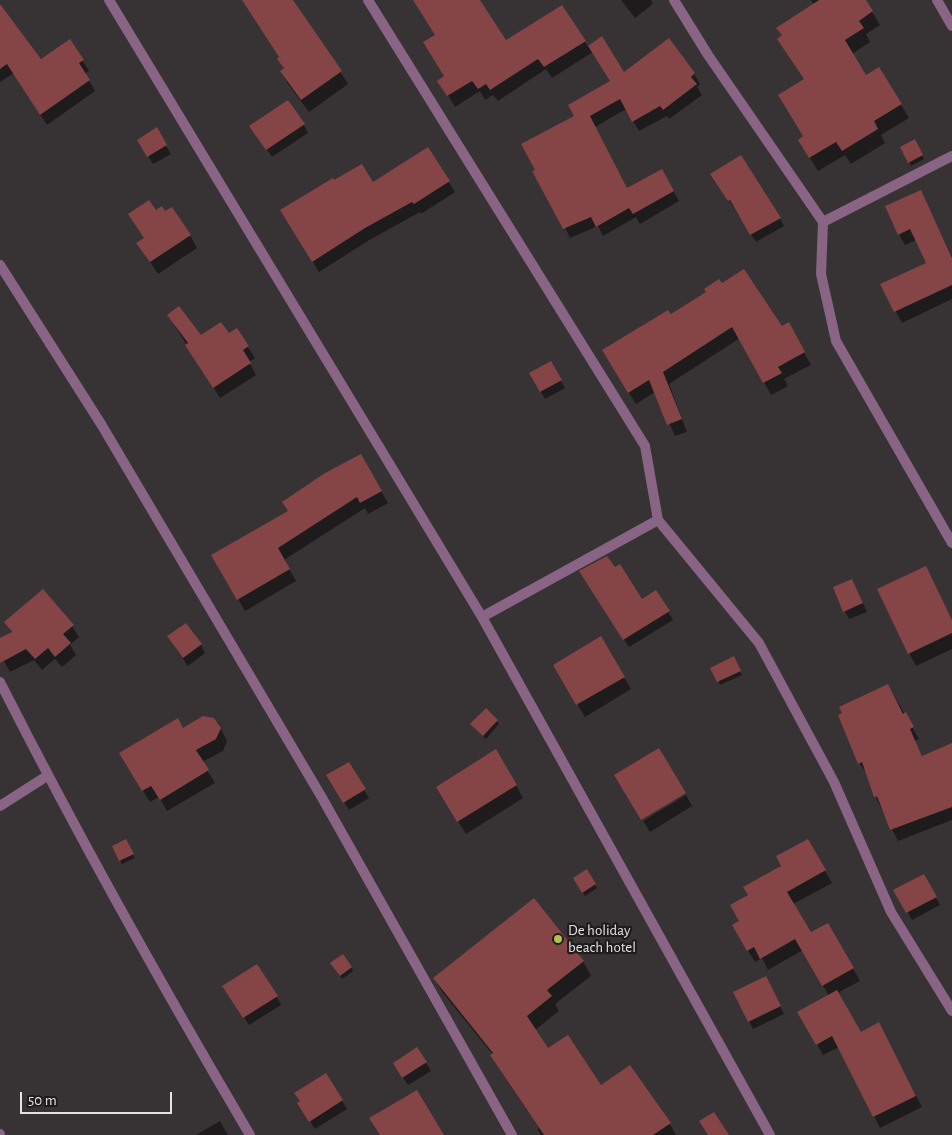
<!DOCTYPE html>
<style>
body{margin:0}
#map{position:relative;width:952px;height:1135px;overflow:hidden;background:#373334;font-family:"Alegreya Sans",sans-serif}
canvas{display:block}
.scale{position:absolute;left:20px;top:1092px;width:152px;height:22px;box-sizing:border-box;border:2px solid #e5e2e3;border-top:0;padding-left:6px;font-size:15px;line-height:18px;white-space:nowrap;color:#e5e2e3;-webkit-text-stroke:4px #1d1b1c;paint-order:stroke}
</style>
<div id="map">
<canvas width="952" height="1135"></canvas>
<div class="scale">50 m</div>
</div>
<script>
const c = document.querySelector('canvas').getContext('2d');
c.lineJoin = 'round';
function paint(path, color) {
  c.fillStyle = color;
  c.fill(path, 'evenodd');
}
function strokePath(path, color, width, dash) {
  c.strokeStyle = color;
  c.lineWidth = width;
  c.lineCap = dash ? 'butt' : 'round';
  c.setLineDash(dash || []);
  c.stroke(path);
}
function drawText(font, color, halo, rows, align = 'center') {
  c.font = font + ' "Alegreya Sans",sans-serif';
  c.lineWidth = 4.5;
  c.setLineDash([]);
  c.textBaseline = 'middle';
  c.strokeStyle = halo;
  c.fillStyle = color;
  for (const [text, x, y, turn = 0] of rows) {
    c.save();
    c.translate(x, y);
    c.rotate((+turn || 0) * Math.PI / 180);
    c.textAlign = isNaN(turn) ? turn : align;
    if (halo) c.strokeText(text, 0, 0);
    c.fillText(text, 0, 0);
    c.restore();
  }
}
paint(new Path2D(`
 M243,0H293L348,84L309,112L288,84L281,71L284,69L280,58Z
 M414,0H479L505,42L562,6L588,47L601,38L624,74L669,40L694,74L700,84L697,87L702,95L669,119L667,116L639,131L626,109L595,127L627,190L662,171L679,201L640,224L636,217L603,236L598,226L570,238L537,170L576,116L612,82L593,52L552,78L546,69L498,101L493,95L485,100L480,91L455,107L446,92V77L436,36Z
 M621,0H651L653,4L635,18Z
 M811,0H865L880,25L866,34L870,42L852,54L866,77L879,69L909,118L881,135L885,143L851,164L845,155L818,171L799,140L804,137L805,80L786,52L783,36L778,28L814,5Z
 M0,15L40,60L70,41L89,71L85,74L95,91L47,125L14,73L0,82Z
 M304,125L308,133L272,157L256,134Z
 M156,129L171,154L153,164L138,140Z
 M915,141L924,159L911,166L902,147Z
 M428,149L455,192L421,214L420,212L371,239L319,272L288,221L334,181L372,184Z
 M712,174L780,218L784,226L756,242Z
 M921,191L952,257V299L902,323L882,285L927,264L916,240L905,245L899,234Z
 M155,212L190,235L197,248L158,274L138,243L145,238Z
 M168,315L200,337L228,335L237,330L255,358L249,362L256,375L220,398Z
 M670,316L781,327L788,324L811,365L784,379L788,386L771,395L740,338L669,384L687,432L675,436L655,392L636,404L610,363Z
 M550,363L565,388L545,399L531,374Z
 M360,456L388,503L368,514L365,508L284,560L296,581L245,611L213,555L289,512Z
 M925,567L952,620V649L916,666L909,653Z
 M586,580L641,601L656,592L673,620L629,647Z
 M856,588L867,612L849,619L845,611Z
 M5,622L72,626L79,637L70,645L76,655L62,667L55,659L42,670L34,660L10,672L0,654V640L12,633Z
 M168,637L201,645L205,653L188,666Z
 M601,638L631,689L585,717L554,665Z
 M736,662L742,675L720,685L712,668Z
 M888,685L919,739L915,741L923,757L952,745V820L898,841L876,798L883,795L859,763Z
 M486,709L499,724L486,739L474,727Z
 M203,717H209L218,723L227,741L223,751L202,762L215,783L167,811L159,797L150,802L121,754L183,730Z
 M348,764L369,798L349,810L328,776Z
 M516,785L523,798L466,834L444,799Z
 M686,795L692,806L650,832L643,821Z
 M126,841L135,858L122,864L114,847Z
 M808,841L832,883L793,904L810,934L828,924L860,981L837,993L860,1033L885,1035L922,1107L880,1128L839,1047L823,1055L799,1012L829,996L803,950L768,970L762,958L755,962L733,926L741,921L749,895Z
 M586,871L597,888L585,896L574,879Z
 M923,875L940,905L912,920L895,890Z
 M583,961L591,976L555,1004L559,1011L535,1030L547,1050L601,1086L670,1124L676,1135H541L538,1130L539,1128L500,1070L493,1055L443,993L434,978Z
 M334,967H351L353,971L342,979Z
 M770,986L784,1014L753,1029L749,1021Z
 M229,994L277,997L281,1005L249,1025Z
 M417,1049L431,1071L408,1085L399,1072Z
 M326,1074L347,1109L315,1129L304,1112Z
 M220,1121L228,1135H196Z`), '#0007');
paint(new Path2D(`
 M242,0H293L342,71L301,100L280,71L284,68L277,59L279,57Z
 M413,0H480L506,40L562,5L586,41L544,67L538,59L490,90L486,84L478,89L472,81L447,96L437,81L444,76L423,42L435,35Z
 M819,0H866L873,11L859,21L864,28L845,40L866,75L879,67L902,104L874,121L878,129L842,151L836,142L809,158L798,140L803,136L778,95L804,79L777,39L782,35L776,28Z
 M0,4L41,59L70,39L84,60L79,63L90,80L40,115L7,64L0,69Z
 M602,36L624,72L669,38L695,73L691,77L697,84L663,110L660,106L632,122L620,99L590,116L627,188L662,169L674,191L633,214L629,208L596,227L591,217L563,229L532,171L535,170L521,144L574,116L568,105L610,81L588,46Z
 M288,100L305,124L266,150L249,126Z
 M157,127L167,145L147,157L137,140Z
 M915,139L923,155L908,163L900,147Z
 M428,147L450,181L414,204L412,202L365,228L312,262L280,210L333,178L334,180L362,164L373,182Z
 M741,155L781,218L750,235L730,200L728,201L710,174Z
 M921,190L952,258V285L894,312L880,284L926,263L910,229L898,235L885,206Z
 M149,200L156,210L162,206L165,211L172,207L191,235L150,262L136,243L144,238L128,214Z
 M744,269L782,326L789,322L805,352L778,367L782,373L763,383L732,327L663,372L682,419L667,425L649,380L628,393L602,350L668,310L671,314L706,292L704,289L719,279L722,283Z
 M179,306L201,335L221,322L229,333L237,328L249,346L243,350L251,363L213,388L185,345L188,343L167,315Z
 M551,361L562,380L540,392L529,373Z
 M361,454L382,491L360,503L357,497L278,548L290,569L237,600L211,555L288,511L282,502L325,473Z
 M607,556L615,567L620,564L642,599L656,590L670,611L623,640L579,571Z
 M926,566L952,620V633L908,654L877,589Z
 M852,579L863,603L843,612L833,587Z
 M43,589L74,625L63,634L71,643L55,657L48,648L35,659L26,649L0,663V638L12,632L4,622Z
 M186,623L202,644L183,658L167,636Z
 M601,636L625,677L576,705L553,665Z
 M734,656L741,671L717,682L710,668Z
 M888,684L903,714L906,712L914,727L910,729L922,756L952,743V807L890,830L877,796L874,797L862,762L858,764L838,715L842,713L839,707Z
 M486,708L498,720L483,736L470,724Z
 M203,716L214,718L221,728L216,739L196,750L209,770L160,800L151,786L142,791L119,753L178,718L183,728Z
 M659,748L686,793L641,820L614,775Z
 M496,749L517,785L457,822L436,787Z
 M349,762L366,789L343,803L326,775Z
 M126,839L134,854L119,861L112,846Z
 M808,839L826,870L787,892L811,932L828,923L854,968L822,986L795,939L760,959L754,947L747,951L732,925L739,921L730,905L748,895L743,887L781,866L776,856Z
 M587,869L596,884L582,893L573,878Z
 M924,874L937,897L906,913L893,890Z
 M534,898L584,961L547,990L552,996L527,1016L548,1048L568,1035L601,1085L630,1065L671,1123L653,1135H544L490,1055L493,1053L433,978Z
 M343,954L352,967L340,976L330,963Z
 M257,964L278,996L243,1018L222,986Z
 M766,976L781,1006L748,1022L733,992Z
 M837,990L861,1032L879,1022L916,1096L873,1117L832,1036L816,1045L797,1012Z
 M417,1047L427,1062L402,1078L393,1063Z
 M326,1073L343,1100L309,1122L297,1103L300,1101L294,1093Z
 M417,1090L444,1135H380L369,1118Z
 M714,1112L729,1135H708L699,1121Z`), '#854445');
strokePath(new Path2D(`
 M109,0L482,617L770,1135
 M368,0L645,446L658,520L759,643L834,782L891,912L952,1011
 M674,0L708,55L823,222
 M937,0L952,26
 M952,156L823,222L821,274L836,341L952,543
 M0,265L101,424L321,796L512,1135
 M482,617L658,520
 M0,682C78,836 162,986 250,1135
 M0,806L47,776
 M0,1134V1135`), '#8a6485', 10);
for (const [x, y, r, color] of [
 [558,939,5,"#b3c24b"]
]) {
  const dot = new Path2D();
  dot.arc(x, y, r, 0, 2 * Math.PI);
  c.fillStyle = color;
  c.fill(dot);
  strokePath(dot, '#1d1b1c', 2);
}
drawText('15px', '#e5e2e3', '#1d1b1c', [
 ["De holiday",568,930],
 ["beach hotel",568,947]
], 'left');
</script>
